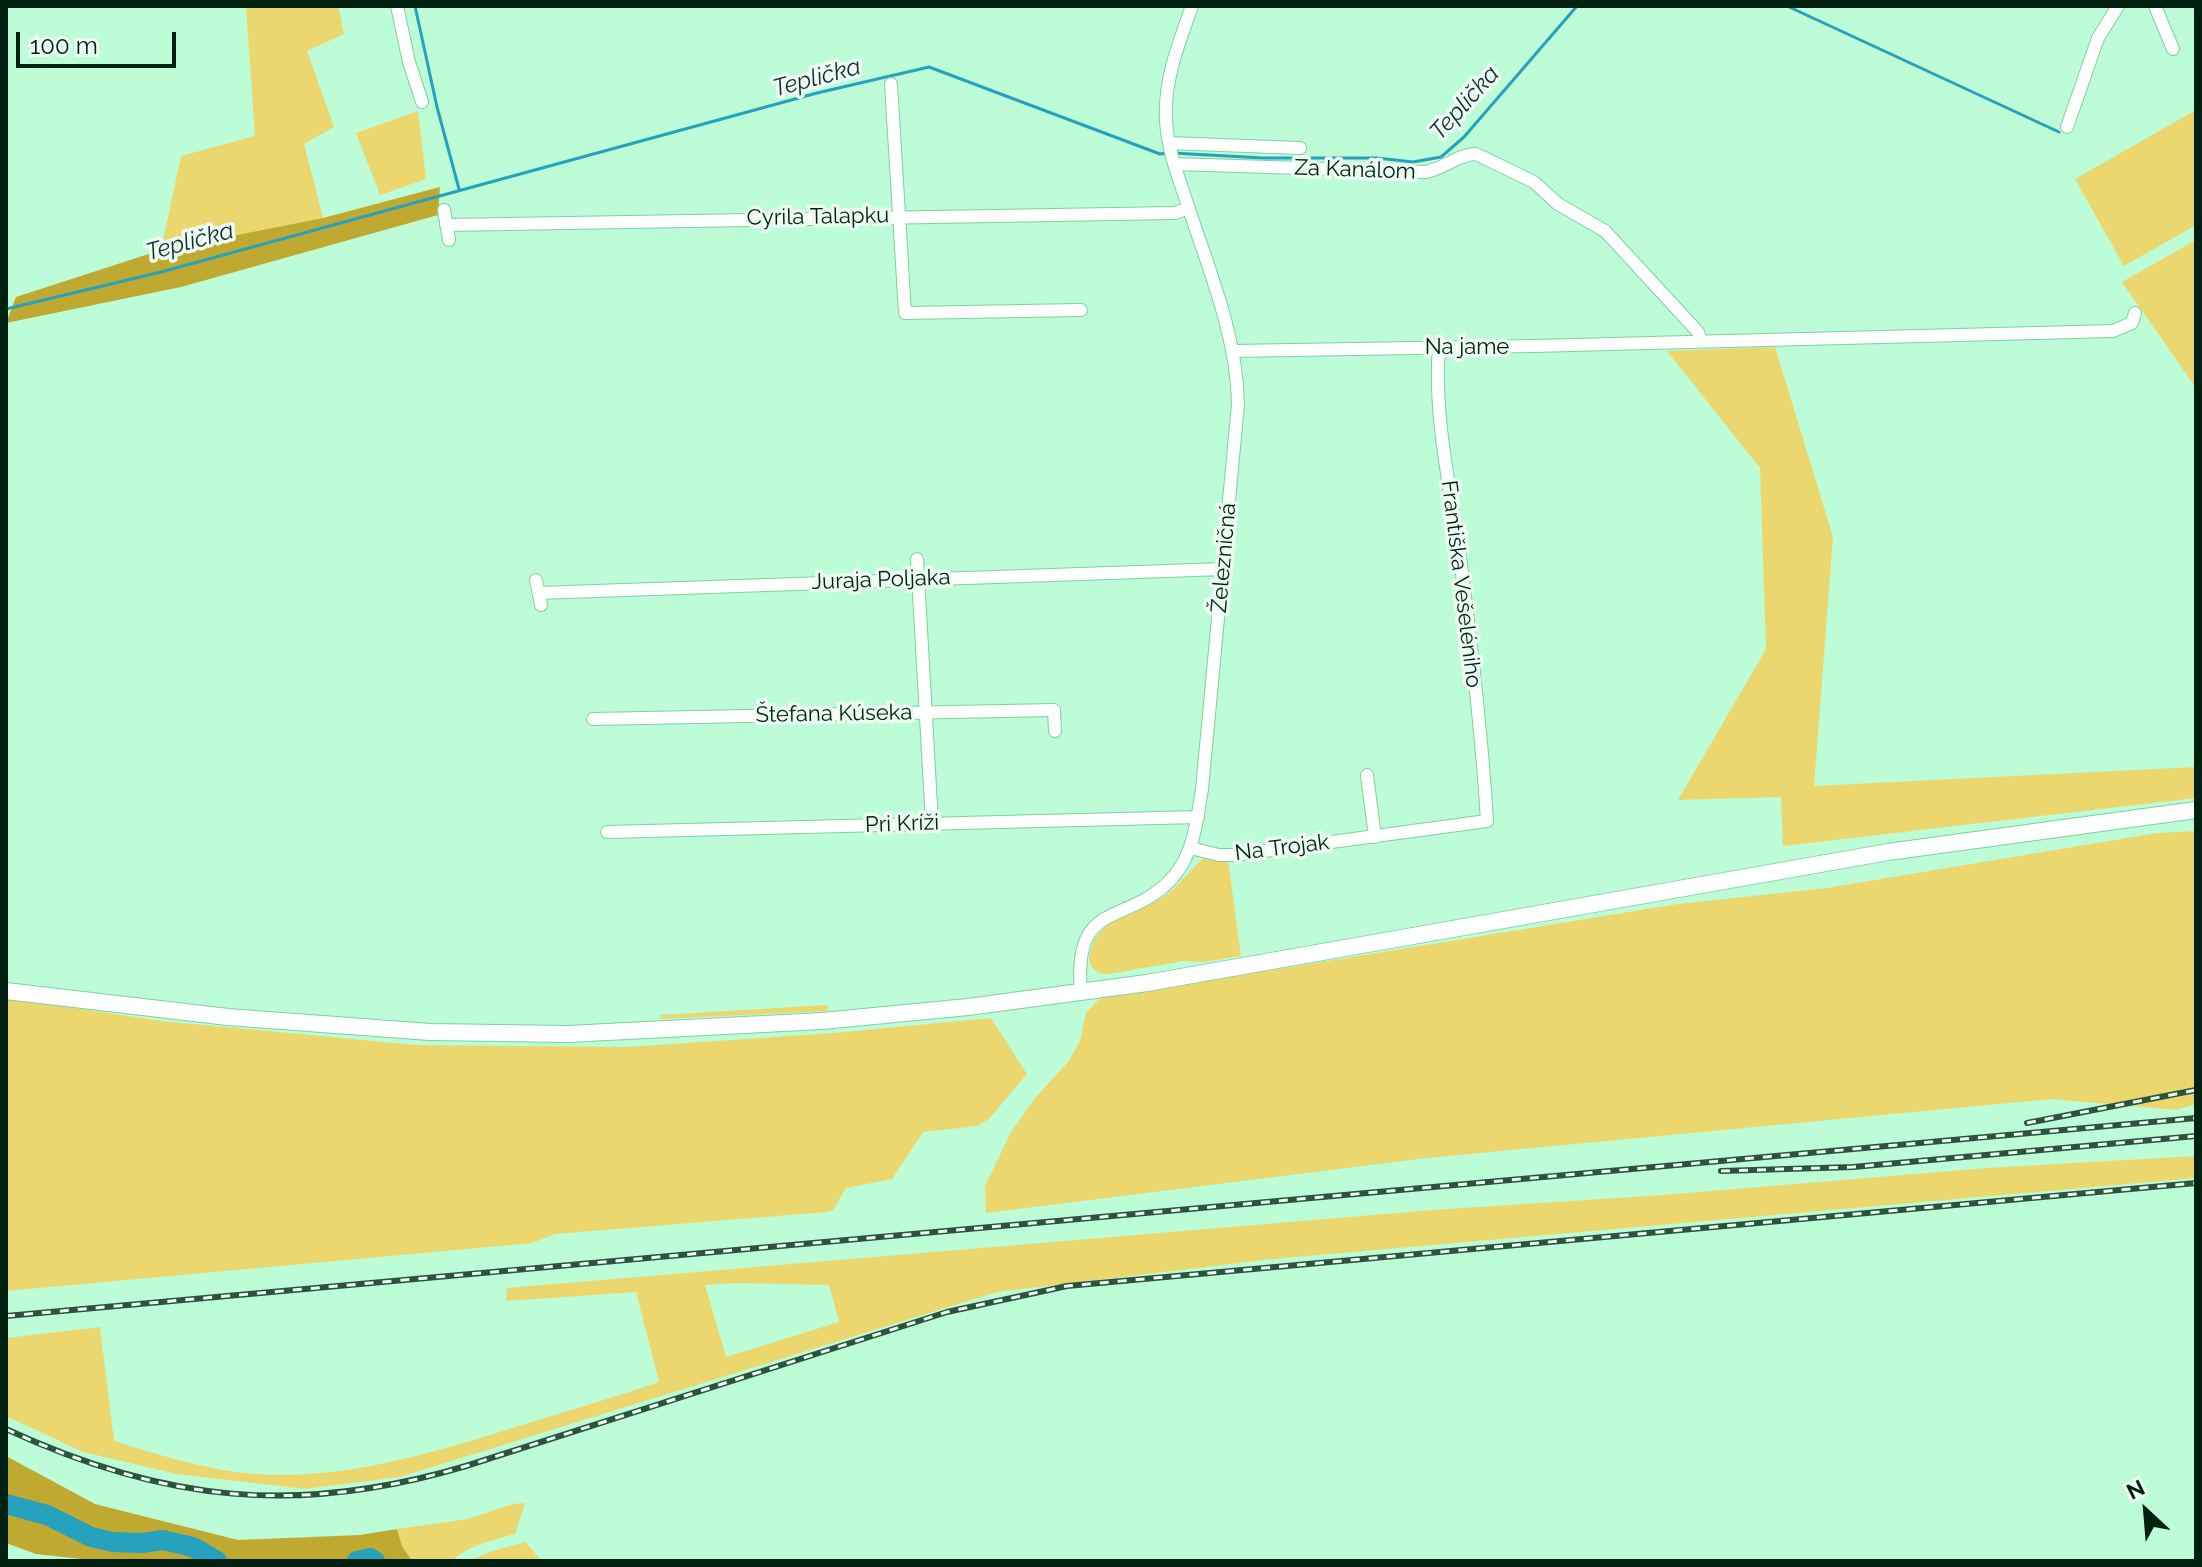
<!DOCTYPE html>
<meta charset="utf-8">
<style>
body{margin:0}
#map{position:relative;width:2202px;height:1567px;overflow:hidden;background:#bcfcd6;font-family:Raleway,sans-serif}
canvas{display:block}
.frame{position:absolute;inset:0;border:8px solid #002010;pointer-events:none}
.north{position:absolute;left:2106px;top:1471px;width:80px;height:80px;-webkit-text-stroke:6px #edfcf2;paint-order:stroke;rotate:334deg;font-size:22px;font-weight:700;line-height:32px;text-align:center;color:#002010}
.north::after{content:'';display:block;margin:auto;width:28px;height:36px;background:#002010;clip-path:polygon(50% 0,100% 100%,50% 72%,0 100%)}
.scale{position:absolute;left:16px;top:32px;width:160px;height:36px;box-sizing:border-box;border:4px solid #002010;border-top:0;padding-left:10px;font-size:24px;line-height:28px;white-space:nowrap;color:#002010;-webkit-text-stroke:6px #edfcf2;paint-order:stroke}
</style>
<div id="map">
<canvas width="2202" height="1567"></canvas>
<div class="frame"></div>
<div class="north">N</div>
<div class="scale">100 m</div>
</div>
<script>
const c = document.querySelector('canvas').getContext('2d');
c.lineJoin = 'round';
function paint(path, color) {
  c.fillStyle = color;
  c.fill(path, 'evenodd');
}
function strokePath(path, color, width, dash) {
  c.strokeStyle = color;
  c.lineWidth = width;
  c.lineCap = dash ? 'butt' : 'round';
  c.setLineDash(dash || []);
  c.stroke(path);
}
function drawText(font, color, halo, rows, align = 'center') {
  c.font = font + ' Raleway,sans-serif';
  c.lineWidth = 7;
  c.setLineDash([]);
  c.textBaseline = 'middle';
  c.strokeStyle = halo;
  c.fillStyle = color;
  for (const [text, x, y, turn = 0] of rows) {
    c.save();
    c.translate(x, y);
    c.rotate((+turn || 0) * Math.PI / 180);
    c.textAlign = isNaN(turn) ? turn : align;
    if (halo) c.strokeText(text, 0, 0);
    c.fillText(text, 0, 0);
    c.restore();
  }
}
paint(new Path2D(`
 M246,6H338L344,34L307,51L334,127L304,144L323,218L161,250L181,156L255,136Z
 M2196,110V225L2124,266L2075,179Z
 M418,111L426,179L380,195L356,133Z
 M2196,240V388L2122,282Z
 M1775,347L1833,537L1814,786L2196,767V798L1783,846L1781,797L1678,800L1766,649L1760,468L1667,351Z
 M2196,831V1104L2176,1110L2051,1099L1427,1158L986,1213L985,1186L1011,1132L1035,1098L1069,1061L1080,1041L1086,1013L1100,998L1678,904L1827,888L2157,833Z
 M1202,859L1228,860L1241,956L1203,962L1184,961L1109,974C1101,974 1097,973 1092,967C1088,961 1089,955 1091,949C1101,915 1141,913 1166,895C1179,885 1190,871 1202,859Z
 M6,998L162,1021L416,1045L627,1047L834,1033L991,1018L1027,1074L989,1119L977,1126L923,1132L892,1179L846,1188L833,1210L826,1212L555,1234L532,1243L6,1291Z
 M826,1005L829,1008L827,1011L660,1019L661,1015Z
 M2196,1156V1178L1273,1259L997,1292L400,1477L305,1489L177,1474L83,1452L6,1416V1338L100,1327L114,1441C156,1454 200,1468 244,1473C339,1483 436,1452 525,1424C570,1410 615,1397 659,1382L636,1292L506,1301L507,1288L1432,1210L1663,1195L1987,1168ZM737,1283L829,1285L839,1322L726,1357L705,1285Z
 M525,1503L515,1534C494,1540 468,1545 452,1561H412L402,1546L397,1529L468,1519L513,1504Z
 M525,1542L542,1561H470L489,1552Z`), '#ecd76f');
paint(new Path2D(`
 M440,187L438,215L181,287L6,323L16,297L161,250L323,218Z
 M6,1456L95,1504L238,1540L360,1535L397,1529L402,1546L412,1561H100L36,1554L6,1543Z`), '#c0a930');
strokePath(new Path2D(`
 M415,6L437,107L459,189
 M1787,6L2059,132
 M1173,153L1263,158H1377L1413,162L1441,157L1464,137L1577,6
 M6,309L161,272L817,93L929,67L1160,154L1166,153`), '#26a1be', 3);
strokePath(new Path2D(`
 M6,1504L47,1515L91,1537L113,1542L142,1543L163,1540L193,1547L217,1561
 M357,1561L370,1558L375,1561`), '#26a1be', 20);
const minor = new Path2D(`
 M397,6L409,62L422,102
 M2155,6L2173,49
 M891,84L905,313L1081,310
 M2067,127L2098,38L2118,6
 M1169,143L1300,148
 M1174,164L1426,172C1443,169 1459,154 1476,154L1534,182L1558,204L1605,231L1698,332L1701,341
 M444,210L449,240
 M446,225L1175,213L1189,208
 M1233,351L1534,346L2113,331L2132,323L2135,313
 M917,559L932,823
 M536,580L541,605
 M539,593L1223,569
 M593,719L1054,710L1055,731
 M1367,775L1375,837
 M607,832L1198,817
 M1190,848L1219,855H1235L1487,821C1482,736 1472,650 1461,565C1452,493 1433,419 1439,347
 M1081,992C1072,896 1130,927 1173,877C1194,854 1197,819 1202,789L1238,404C1237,335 1208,268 1187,203C1178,176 1167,148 1166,119C1164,79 1179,43 1192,6`);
const secondary = new Path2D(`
 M6,991L228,1017L430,1032L568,1034L822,1021L968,1007L1147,983L1888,852L2196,810`);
strokePath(minor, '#7fd0a3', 14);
strokePath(secondary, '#7fd0a3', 18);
strokePath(minor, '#fff', 12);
strokePath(secondary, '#fff', 16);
const rail = new Path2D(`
 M2027,1123L2196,1090
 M1721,1171L1853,1167L2196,1136
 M6,1316L2196,1118
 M6,1429C164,1502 298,1516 466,1466L947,1312L1067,1286L2196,1183`);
strokePath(rail, '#2b533e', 6);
strokePath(rail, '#edfcf2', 3, [9]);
drawText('22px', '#002010', '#edfcf2', [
 ["Za Kanálom",1355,170,2],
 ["Cyrila Talapku",818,217,-1],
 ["Na jame",1467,347],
 ["Železničná",1224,558,-85],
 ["Juraja Poljaka",881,580,-2],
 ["Františka Vešeléniho",1461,584,83],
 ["Štefana Kúseka",834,714,-1],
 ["Pri Kríži",902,824,-2],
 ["Na Trojak",1282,848,-7]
]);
drawText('italic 24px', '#152e35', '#edfcf2', [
 ["Teplička",817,78,-15],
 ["Teplička",1465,103,-48],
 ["Teplička",190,242,-15]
]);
</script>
